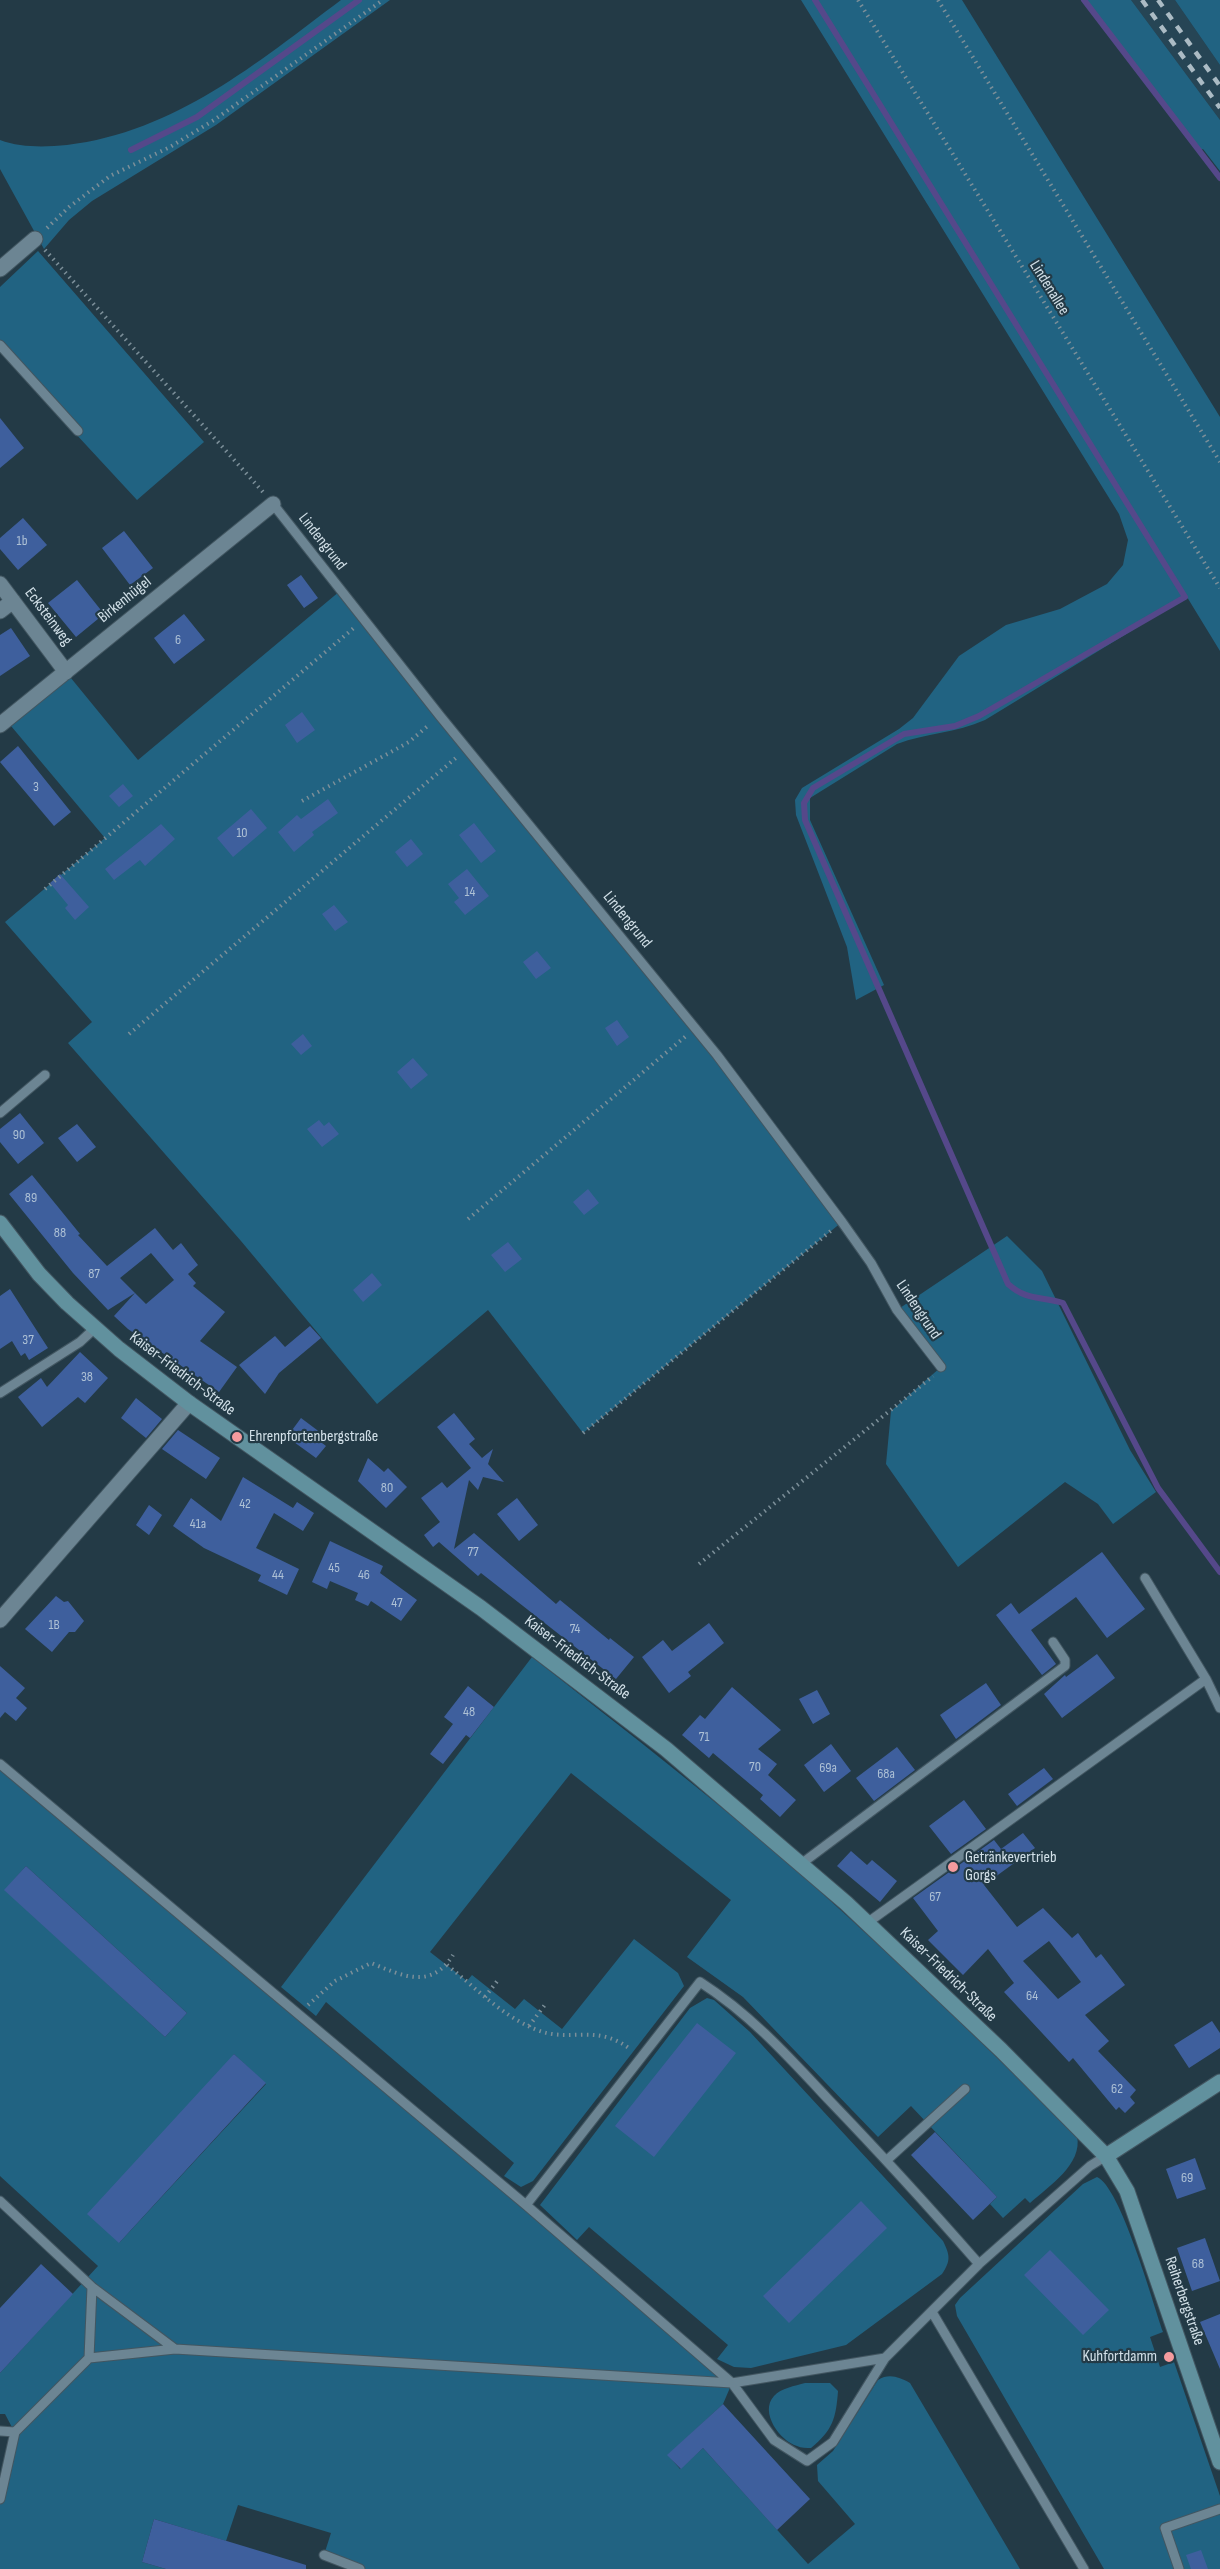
<!DOCTYPE html>
<meta charset="utf-8">
<style>
body{margin:0}
canvas{display:block;background:#233a46}
</style>
<canvas width="1220" height="2569"></canvas>
<script>
const c = document.querySelector('canvas').getContext('2d');
c.lineJoin = 'round';
function paint(path, color) {
  c.fillStyle = color;
  c.fill(path, 'evenodd');
}
function strokePath(path, color, width, dash) {
  c.strokeStyle = color;
  c.lineWidth = width;
  c.lineCap = dash ? 'butt' : 'round';
  c.setLineDash(dash || []);
  c.stroke(path);
}
function drawText(font, color, halo, rows, align = 'center') {
  c.font = font + ' "Sofia Sans Condensed",sans-serif';
  c.lineWidth = 4.5;
  c.setLineDash([]);
  c.textBaseline = 'middle';
  c.strokeStyle = halo;
  c.fillStyle = color;
  for (const [text, x, y, turn = 0] of rows) {
    c.save();
    c.translate(x, y);
    c.rotate((+turn || 0) * Math.PI / 180);
    c.textAlign = isNaN(turn) ? turn : align;
    if (halo) c.strokeText(text, 0, 0);
    c.fillText(text, 0, 0);
    c.restore();
  }
}
paint(new Path2D(`
 M1131,0H1175L1220,65V120Z`), '#264555');
paint(new Path2D(`
 M341,0H390L216,125L92,201L69,220L44,249L0,169V140C21,148 46,147 67,145C175,132 257,63 341,0Z
 M801,0H962L1220,417V651L1187,597L985,720C956,733 926,733 897,744L810,798V820L884,985L856,1000L847,947L796,815L795,800L802,788L899,729L913,718L959,656L1006,625L1060,609L1107,584L1123,565L1128,540L1119,514Z
 M1084,0H1131L1220,120V171L1203,149L1199,151Z
 M1175,0H1220V65Z
 M38,251L204,442L137,500L0,352V287Z
 M340,591L569,872L842,1222L583,1433L488,1310L377,1404L241,1241L68,1043L92,1022L5,922L105,838L6,720L66,672L138,760Z
 M1007,1236L1042,1271L1130,1450L1156,1492L1113,1524L1098,1504L1065,1482L958,1567L886,1464L891,1411L941,1367L897,1310Z
 M532,1657C627,1732 724,1806 814,1886C904,1967 991,2051 1077,2136C1083,2164 1049,2186 1030,2203L1025,2198L1003,2218L990,2204L997,2197L911,2106L878,2137L743,1997L687,1957L731,1900L571,1773L430,1952L467,1981L472,1975L515,2009L524,1999L562,2029L634,1939L678,1973L684,1986L533,2181L521,2187L504,2176L514,2163L326,2002L316,2016L281,1987Z
 M0,1764L732,2383L723,2404L668,2455L680,2469L703,2448L808,2564L855,2524L818,2481L817,2465L833,2451L878,2380C889,2373 899,2377 910,2383L1020,2569H360L324,2555L331,2533L238,2505L226,2541L154,2519L142,2562L166,2569H0V2499L15,2433L5,2414H0V2373L98,2266L0,2176ZM26,1866L187,2013L165,2037L5,1890ZM234,2054L266,2084L119,2243Z
 M707,1998L714,2000L750,2032L943,2241C950,2255 951,2261 942,2274L846,2345L751,2368L734,2367L717,2359L728,2345L589,2227L577,2240L540,2205L690,2008Z
 M1097,2177C1120,2186 1153,2303 1163,2332L1150,2337L1160,2367L1174,2362L1220,2496V2569H1104L957,2316L955,2305L960,2298L1083,2184Z
 M805,2383H830L838,2391C836,2418 833,2430 811,2448C807,2448 801,2448 797,2446C780,2441 759,2412 774,2396C781,2388 795,2386 805,2383Z`), '#216382');
strokePath(new Path2D(`
 M815,0L1185,597L979,716L955,726L904,734L813,788L804,803L805,820L1008,1284C1027,1301 1040,1296 1063,1303L1158,1488L1220,1572
 M1084,0L1220,178
 M131,150L197,117L359,0`), '#55488a', 6);
paint(new Path2D(`
 M0,418L24,448L0,468Z
 M23,518L47,545L18,570L0,549V538Z
 M124,531L153,568L130,585L102,548Z
 M301,575L318,598L304,608L287,585Z
 M77,580L104,614L76,637L48,603Z
 M184,614L205,640L174,664L154,638Z
 M11,628L30,656L0,676V635Z
 M302,712L315,730L297,743L285,725Z
 M18,746L71,812L54,826L0,762Z
 M123,784L133,796L119,807L109,796Z
 M328,799L338,813L312,832L314,835L294,852L278,832L297,815L301,819Z
 M251,809L267,828L233,857L217,838Z
 M474,823L496,851L481,863L459,835Z
 M161,824L175,839L145,866L140,860L114,880L105,869Z
 M411,839L423,854L407,867L395,852Z
 M467,869L489,896L465,915L454,902L459,898L448,884Z
 M60,874L89,907L75,920L65,908L68,905L50,883Z
 M334,905L348,922L335,931L322,914Z
 M537,951L551,968L536,979L523,962Z
 M617,1020L629,1037L617,1046L605,1028Z
 M303,1034L312,1046L301,1055L291,1044Z
 M413,1058L428,1075L411,1089L397,1072Z
 M20,1113L44,1143L18,1164L0,1142V1129Z
 M319,1120L324,1126L329,1122L339,1134L322,1147L307,1129Z
 M77,1124L96,1147L77,1162L58,1138Z
 M32,1175L80,1234L78,1235L107,1266L155,1228L173,1250L181,1243L198,1265L188,1274L196,1283L193,1286L225,1312L200,1341L237,1367L219,1392L128,1329L114,1316L135,1293L146,1304L174,1280L151,1253L120,1278L135,1293L108,1310L73,1273L9,1194Z
 M588,1189L599,1203L584,1215L573,1202Z
 M508,1242L522,1259L505,1272L491,1255Z
 M372,1273L382,1285L363,1302L353,1290Z
 M10,1289L48,1348L29,1360L25,1353L21,1356L12,1341L0,1349V1296Z
 M310,1326L321,1338L279,1373L265,1394L239,1365L275,1336L285,1347Z
 M80,1352L108,1378L85,1403L78,1397L42,1427L18,1397L41,1378L47,1387Z
 M136,1398L162,1419L146,1438L121,1418Z
 M454,1413L475,1439L469,1444L482,1458L493,1449L488,1464L504,1482L483,1477L478,1490L469,1480L454,1549L474,1533L556,1604L560,1600L609,1640L610,1638L634,1657L616,1679L481,1573L478,1576L439,1542L433,1547L424,1535L440,1522L421,1498L442,1482L447,1488L471,1468L437,1427Z
 M301,1418L321,1433L317,1439L326,1446L316,1458L287,1437Z
 M178,1430L220,1458L206,1479L162,1449Z
 M368,1458L384,1472L388,1468L407,1487L386,1508L358,1481Z
 M243,1477L293,1508L297,1502L314,1513L303,1531L274,1513L256,1548L299,1569L287,1595L258,1581L261,1575L204,1548L173,1526L191,1498L221,1521Z
 M517,1498L538,1525L519,1541L497,1514Z
 M149,1505L162,1515L149,1535L136,1525Z
 M330,1541L383,1566L380,1573L417,1600L401,1621L371,1601L368,1606L355,1600L358,1593L330,1581L327,1589L312,1582Z
 M1102,1552L1145,1609L1107,1638L1076,1597L1031,1630L1056,1664L1042,1675L996,1615L1011,1603L1019,1614Z
 M56,1596L64,1602L68,1601L84,1621L75,1632H69L52,1652L25,1629Z
 M709,1623L724,1643L688,1672L691,1676L669,1693L642,1657L663,1640L672,1651Z
 M1097,1654L1115,1678L1062,1718L1044,1694L1065,1675L1066,1677Z
 M0,1666L25,1688L16,1698L27,1708L16,1721L5,1712L0,1718Z
 M986,1683L1001,1705L956,1739L940,1715Z
 M468,1686L494,1707L470,1738L466,1735L443,1764L430,1754L453,1724L444,1717Z
 M732,1687L781,1730L758,1749L777,1764L768,1775L796,1800L780,1817L760,1799L763,1795L713,1753L709,1758L682,1735L700,1715L705,1719Z
 M817,1690L830,1714L813,1724L799,1699Z
 M831,1744L851,1771L824,1792L804,1765Z
 M897,1747L915,1770L874,1801L856,1778Z
 M1044,1768L1053,1779L1017,1806L1008,1794Z
 M964,1800L986,1829L951,1854L929,1826Z
 M1023,1833L1035,1848L984,1885L1017,1927L1043,1908L1072,1938L1078,1933L1096,1958L1101,1954L1125,1985L1085,2015L1109,2041L1098,2051L1136,2090L1130,2097L1135,2103L1125,2113L1119,2107L1116,2110L1073,2058L1069,2062L1004,1992L1014,1983L988,1949L963,1975L928,1940L938,1931L913,1898L994,1840L1001,1849ZM1049,1941L1081,1982L1058,1999L1023,1961Z
 M851,1851L867,1865L872,1860L897,1881L880,1902L837,1866Z
 M26,1866L187,2013L165,2037L4,1890Z
 M1212,2021L1220,2033V2048L1189,2068L1174,2045Z
 M697,2023L736,2053L654,2157L615,2126Z
 M234,2054L266,2083L119,2243L87,2214Z
 M935,2132L997,2197L973,2220L911,2155Z
 M1195,2158L1206,2189L1177,2199L1166,2169Z
 M861,2201L887,2228L789,2323L763,2296Z
 M1205,2238L1220,2281L1192,2291L1177,2248Z
 M1050,2250L1109,2310L1083,2335L1024,2275Z
 M41,2264L73,2294L0,2373V2308Z
 M1220,2314V2369L1200,2322Z
 M723,2404L810,2499L777,2530L703,2448L681,2469L667,2455Z
 M154,2519L306,2565V2569H166L142,2562Z
 M1201,2550L1208,2569H1191L1186,2555Z`), '#3e5f9d');
const lane = new Path2D(`
 M0,345L78,431
 M273,504L440,716L717,1055L842,1222L871,1263L897,1310L941,1367
 M0,1113L45,1075
 M0,1393L80,1342L94,1329
 M1145,1578L1206,1679L1220,1708
 M0,1764L526,2205L732,2383
 M801,1864L1065,1666V1660L1053,1642
 M867,1923L1206,1679
 M887,2160L965,2089
 M0,2201L92,2287L175,2349
 M526,2205L700,1982C750,2014 788,2056 828,2099C880,2153 930,2208 979,2264
 M932,2312L1084,2569
 M89,2358L92,2287
 M885,2358L833,2442L807,2461L774,2440L732,2383L885,2358L979,2264L1090,2166L1106,2156
 M0,2431L15,2432
 M0,2499L15,2432L89,2358L175,2349L732,2383
 M324,2555L360,2569
 M1179,2569L1165,2528L1220,2509`);
const street = new Path2D(`
 M0,269L35,239
 M0,584L66,672
 M0,611L13,601
 M0,725L273,504
 M0,1620L189,1403`);
const secondary = new Path2D(`
 M0,1223L39,1274L67,1303L119,1349L189,1403L481,1608L666,1749L846,1903L1001,2050L1106,2156L1127,2191L1220,2462
 M1106,2156L1220,2082`);
strokePath(lane, '#425661', 11);
strokePath(street, '#425661', 17);
strokePath(secondary, '#425661', 17);
strokePath(new Path2D(`
 M858,0L1220,588
 M938,0L1220,462
 M47,228L69,207L110,176L170,147L214,120L383,0
 M45,250L263,492
 M302,801L409,742L430,724
 M45,889L355,627
 M129,1034L457,757
 M468,1219L686,1036
 M583,1433L832,1230
 M699,1564L933,1376
 M447,1965C476,1988 502,2016 537,2030C569,2043 596,2023 630,2049
 M485,1997L498,1980
 M308,2005L335,1981L371,1963C403,1976 431,1990 453,1955
 M529,2026L547,2002`), '#7c8f99', 4, [1.5, 4.5]);
strokePath(lane, '#6c8593', 9);
strokePath(street, '#6c8593', 15);
strokePath(secondary, '#61919e', 15);
strokePath(new Path2D(`
 M1142,0L1220,108
 M1158,0L1220,86`), '#abbbc4', 4.5, [8, 8]);
for (const [x, y, r, color] of [
 [237,1437,6,"#f59b9e"],
 [953,1867,6,"#f59b9e"],
 [1169,2357,6,"#f59b9e"]
]) {
  const dot = new Path2D();
  dot.arc(x, y, r, 0, 2 * Math.PI);
  c.fillStyle = color;
  c.fill(dot);
  strokePath(dot, '#233a46', 2);
}
drawText('14px', '#adc0d5', null, [
 ["1b",22,541],
 ["6",178,640],
 ["3",36,787],
 ["10",242,833],
 ["14",470,892],
 ["90",19,1135],
 ["89",31,1198],
 ["88",60,1233],
 ["87",94,1274],
 ["37",28,1340],
 ["38",87,1377],
 ["80",387,1488],
 ["42",245,1504],
 ["41a",198,1524],
 ["77",473,1552],
 ["45",334,1568],
 ["44",278,1575],
 ["46",364,1575],
 ["47",397,1603],
 ["1B",54,1625],
 ["74",575,1629],
 ["48",469,1712],
 ["71",704,1737],
 ["70",755,1767],
 ["69a",828,1768],
 ["68a",886,1774],
 ["67",935,1897],
 ["64",1032,1996],
 ["62",1117,2089],
 ["69",1187,2178],
 ["68",1198,2264]
]);
drawText('16px', '#d2e0e8', '#233a46', [
 ["Lindenallee",1049,288,58],
 ["Lindengrund",322,542,52],
 ["Birkenhügel",125,600,-39],
 ["Ecksteinweg",48,617,53],
 ["Lindengrund",627,920,51],
 ["Lindengrund",918,1310,56],
 ["Kaiser-Friedrich-Straße",182,1374,37],
 ["Kaiser-Friedrich-Straße",577,1658,37],
 ["Kaiser-Friedrich-Straße",948,1975,44],
 ["Reiherbergstraße",1184,2301,71]
]);
drawText('16px', '#d2e0e8', '#233a46', [
 ["Ehrenpfortenbergstraße",249,1437],
 ["Getränkevertrieb",965,1858],
 ["Gorgs",965,1876],
 ["Kuhfortdamm",1157,2357,"right"]
], 'left');
</script>
